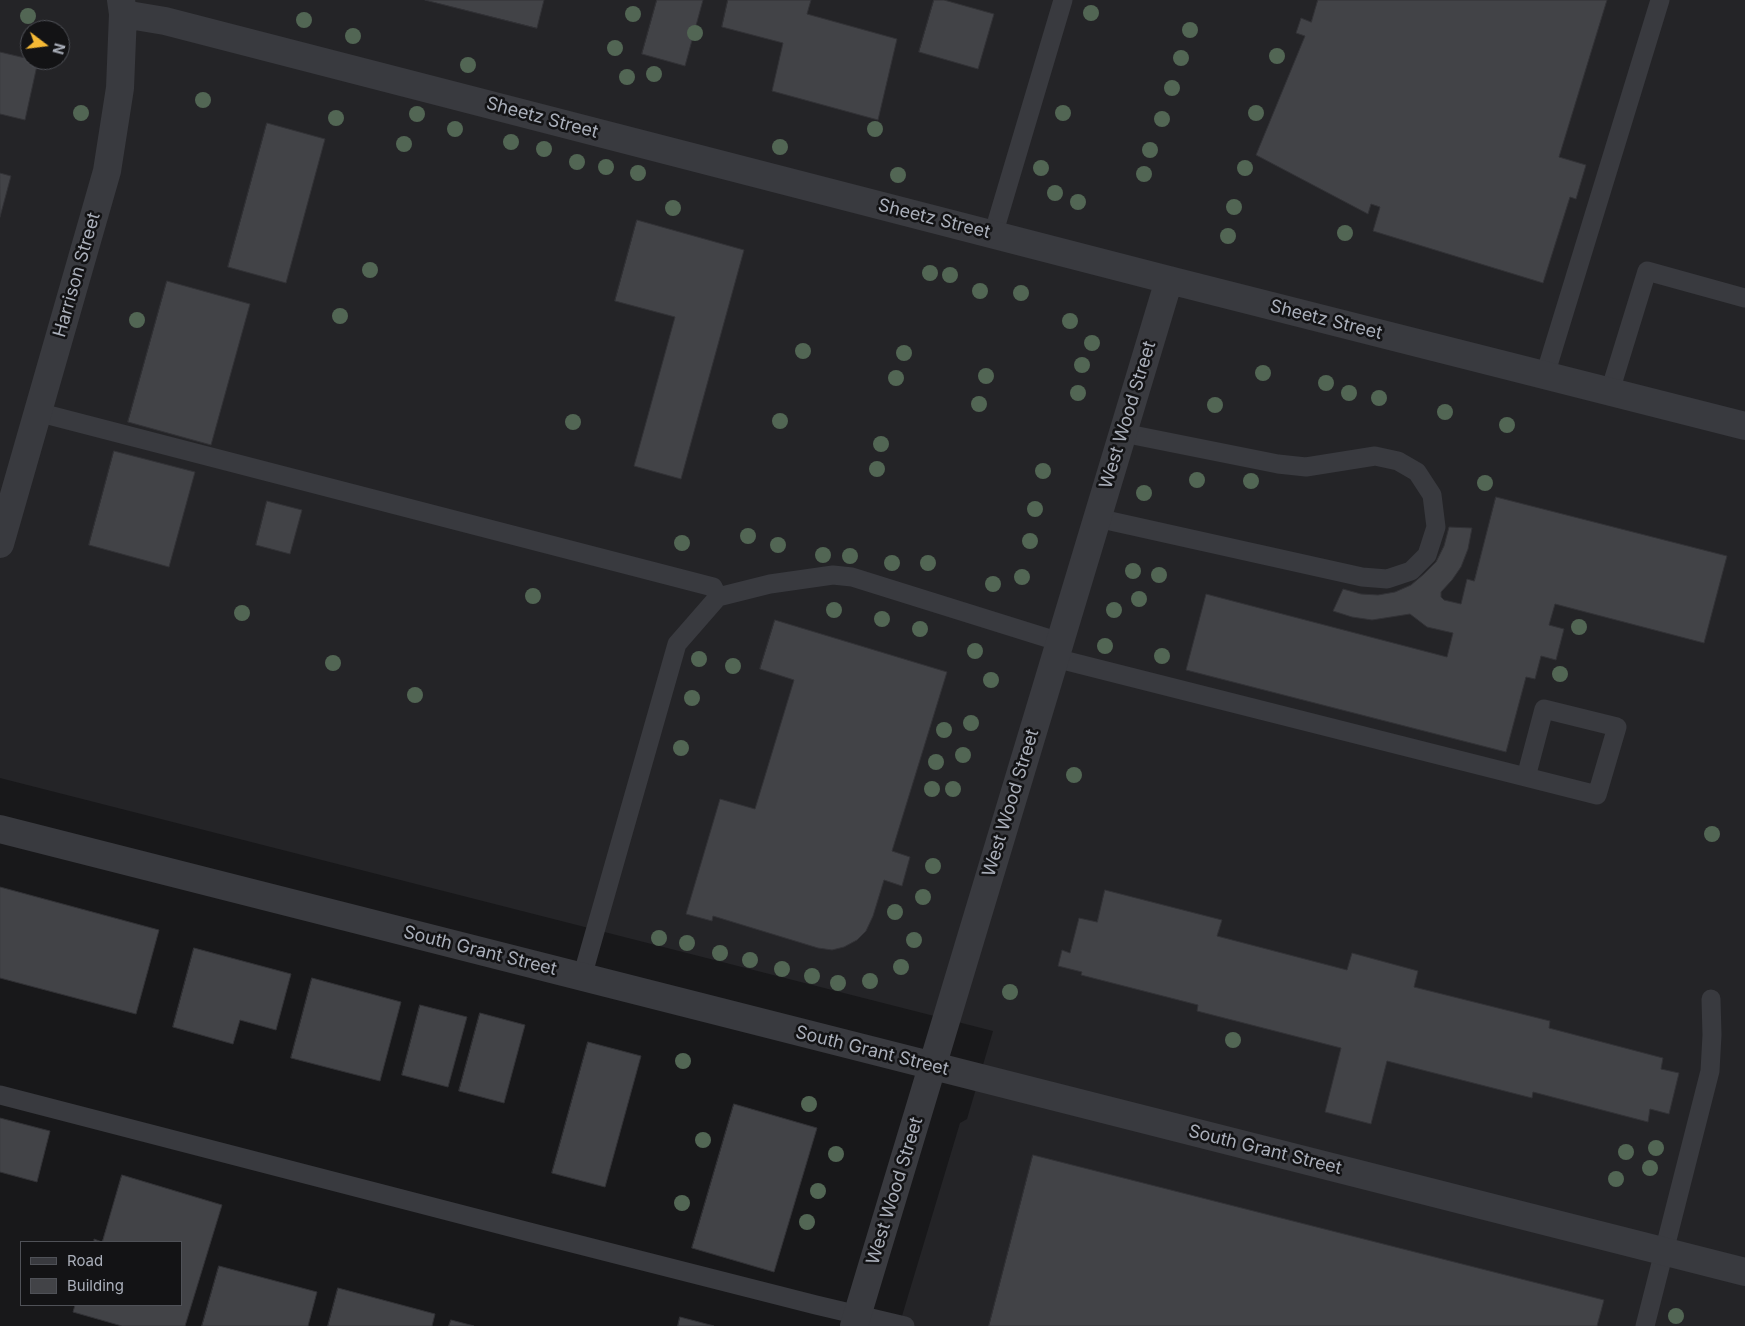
<!DOCTYPE html>
<style>
body{margin:0}
#map{position:relative;width:1745px;height:1326px;overflow:hidden;background:#18181a;font-family:Inter,sans-serif}
canvas{display:block}
.legend{position:absolute;left:20px;top:1241px;width:162px;height:65px;box-sizing:border-box;background:#131315;border:1px solid #4f5157;margin:0;padding:6px 9px;list-style:none;font-size:15px;color:#aaafba}
.legend li{display:flex;align-items:center;gap:10px;height:25px}
.legend b{width:25px;border:1px solid #4f5157}
.north{position:absolute;left:20px;top:20px;width:50px;height:50px;box-sizing:border-box;background:#131315;border:1px solid #4f5157;border-radius:50%;rotate:105deg;font-size:14px;font-weight:700;line-height:20px;text-align:center;color:#aaafba}
.north::after{content:'';display:block;margin:auto;width:18px;height:22px;background:#f5b935;clip-path:polygon(50% 0,100% 100%,50% 72%,0 100%)}
</style>
<div id="map">
<canvas width="1745" height="1326"></canvas>
<ul class="legend">
<li><b style="height:6px;background:#393a3f"></b>Road</li>
<li><b style="height:14px;background:#424347"></b>Building</li>
</ul>
<div class="north">N</div>
</div>
<script>
const c = document.querySelector('canvas').getContext('2d');
c.lineJoin = 'round';
function paint(path, color) {
  c.fillStyle = color;
  c.fill(path, 'evenodd');
}
function strokePath(path, color, width, dash) {
  c.strokeStyle = color;
  c.lineWidth = width;
  c.lineCap = dash ? 'butt' : 'round';
  c.setLineDash(dash || []);
  c.stroke(path);
}
function drawText(font, color, halo, rows, align = 'center') {
  c.font = font + ' Inter,sans-serif';
  c.lineWidth = 5;
  c.setLineDash([]);
  c.textBaseline = 'middle';
  c.strokeStyle = halo;
  c.fillStyle = color;
  for (const [text, x, y, turn = 0] of rows) {
    c.save();
    c.translate(x, y);
    c.rotate((+turn || 0) * Math.PI / 180);
    c.textAlign = isNaN(turn) ? turn : align;
    if (halo) c.strokeText(text, 0, 0);
    c.fillText(text, 0, 0);
    c.restore();
  }
}
paint(new Path2D(`
 M0,0H1745V1326H899L960,1123L967,1119L993,1031L0,778ZM30,30H60V60H30Z`), '#242427');
const building = new Path2D(`
 M425,0H544L537,28Z
 M657,0H703L685,66L642,54Z
 M728,0H811L807,14L897,39L878,120L772,91L783,43L722,27Z
 M934,0H944L994,14L978,69L919,52Z
 M1318,0H1607L1559,157L1586,165L1576,199L1570,197L1543,283L1373,231L1380,207L1371,204L1368,214L1256,155L1305,36L1296,33L1301,18L1311,22Z
 M0,52L38,61L25,120L0,114Z
 M267,123L325,139L286,283L228,267Z
 M0,173L11,176L0,217Z
 M637,220L744,250L681,479L634,466L675,317L615,301Z
 M167,281L250,304L211,445L128,422Z
 M114,451L195,472L169,567L89,545Z
 M1496,497L1727,556L1704,643L1555,604L1549,625L1564,629L1556,660L1541,656L1535,679L1526,677L1506,752L1186,670L1206,594L1447,657L1453,633L1427,627L1410,614L1372,620L1352,617L1333,611L1343,589L1361,594L1378,595L1395,592L1411,585L1424,574L1436,562L1444,546L1449,527L1472,528L1468,549L1461,567L1452,580L1441,592V597L1444,600L1461,604L1467,579L1474,581Z
 M267,501L302,510L290,554L256,545Z
 M775,620L947,672L892,851L910,857L902,886L884,880L873,916L866,931L857,940L844,947L832,950L818,948L713,916L712,921L686,914L720,799L755,809L794,680L760,669Z
 M0,887L159,930L136,1014L0,978Z
 M1105,890L1222,920L1217,936L1347,970L1352,953L1418,971L1414,987L1550,1021L1549,1028L1663,1058L1661,1069L1679,1073L1669,1114L1650,1109L1648,1122L1533,1092L1532,1098L1387,1061L1371,1124L1325,1112L1341,1048L1197,1011L1198,1005L1081,975L1082,972L1058,966L1062,950L1070,953L1079,918L1097,922Z
 M194,948L291,974L276,1030L240,1020L233,1044L173,1027Z
 M312,978L401,1002L380,1081L291,1058Z
 M420,1005L467,1017L448,1087L402,1075Z
 M480,1013L525,1025L504,1103L459,1091Z
 M588,1042L641,1056L605,1187L552,1173Z
 M734,1104L817,1128L774,1272L692,1248Z
 M0,1118L50,1131L37,1182L0,1172Z
 M1033,1155L1604,1300L1597,1326H989Z
 M122,1175L222,1205L185,1326H122L73,1312L75,1305H181V1242H94V1239L102,1242Z
 M219,1266L317,1292L308,1326H202Z
 M338,1288L435,1314L432,1326H328Z
 M680,1317L714,1326H678Z
 M451,1320L474,1326H449Z`);
paint(building, '#424347');
strokePath(building, '#323236', 1);
strokePath(new Path2D(`
 M993,235L1063,0
 M1545,375L1660,0
 M1610,391L1647,271L1745,298
 M37,412L713,587L718,597
 M1097,518L1362,577L1387,579L1411,571L1427,555L1436,527L1432,495L1417,472L1398,461L1375,456L1306,467L1278,464L1123,433
 M1055,658L1597,795L1617,727L1544,709L1526,777
 M582,977L677,644L718,597L770,584L833,575L852,577L1060,642
 M0,1095L533,1233L816,1305L905,1326
 M1645,1326L1710,1071L1712,1035L1711,999`), '#393a3f', 19);
strokePath(new Path2D(`
 M123,14L165,21L1169,280L1745,426
 M0,544L107,171L120,88L123,14L121,0
 M0,829L1745,1272
 M854,1326L1169,280`), '#393a3f', 28);
c.fillStyle = '#526654';
for (const [x, y] of [
 [1091,13],
 [633,14],
 [28,16],
 [304,20],
 [1190,30],
 [695,33],
 [353,36],
 [615,48],
 [1277,56],
 [1181,58],
 [468,65],
 [654,74],
 [627,77],
 [1172,88],
 [203,100],
 [81,113],
 [1063,113],
 [1256,113],
 [417,114],
 [336,118],
 [1162,119],
 [455,129],
 [875,129],
 [511,142],
 [404,144],
 [780,147],
 [544,149],
 [1150,150],
 [577,162],
 [606,167],
 [1041,168],
 [1245,168],
 [638,173],
 [1144,174],
 [898,175],
 [1055,193],
 [1078,202],
 [1234,207],
 [673,208],
 [1345,233],
 [1228,236],
 [370,270],
 [930,273],
 [950,275],
 [980,291],
 [1021,293],
 [340,316],
 [137,320],
 [1070,321],
 [1092,343],
 [803,351],
 [904,353],
 [1082,365],
 [1263,373],
 [986,376],
 [896,378],
 [1326,383],
 [1078,393],
 [1349,393],
 [1379,398],
 [979,404],
 [1215,405],
 [1445,412],
 [780,421],
 [573,422],
 [1507,425],
 [881,444],
 [877,469],
 [1043,471],
 [1197,480],
 [1251,481],
 [1485,483],
 [1144,493],
 [1035,509],
 [748,536],
 [1030,541],
 [682,543],
 [778,545],
 [823,555],
 [850,556],
 [892,563],
 [928,563],
 [1133,571],
 [1159,575],
 [1022,577],
 [993,584],
 [533,596],
 [1139,599],
 [834,610],
 [1114,610],
 [242,613],
 [882,619],
 [1579,627],
 [920,629],
 [1105,646],
 [975,651],
 [1162,656],
 [699,659],
 [333,663],
 [733,666],
 [1560,674],
 [991,680],
 [415,695],
 [692,698],
 [971,723],
 [944,730],
 [681,748],
 [963,755],
 [936,762],
 [1074,775],
 [932,789],
 [953,789],
 [1712,834],
 [933,866],
 [923,897],
 [895,912],
 [659,938],
 [914,940],
 [687,943],
 [720,953],
 [750,960],
 [901,967],
 [782,969],
 [812,976],
 [870,981],
 [838,983],
 [1010,992],
 [1233,1040],
 [683,1061],
 [809,1104],
 [703,1140],
 [1656,1148],
 [1626,1152],
 [836,1154],
 [1650,1168],
 [1616,1179],
 [818,1191],
 [682,1203],
 [807,1222],
 [1676,1316]
]) {
  c.beginPath();
  c.arc(x, y, 8, 0, 2 * Math.PI);
  c.fill();
}
drawText('18px', '#aaafba', '#131315', [
 ["Sheetz Street",542,118,15],
 ["Sheetz Street",934,219,14],
 ["Harrison Street",77,275,-74],
 ["Sheetz Street",1326,320,14],
 ["West Wood Street",1128,415,-73],
 ["West Wood Street",1011,803,-73],
 ["South Grant Street",480,951,14],
 ["South Grant Street",872,1051,14],
 ["South Grant Street",1265,1150,14],
 ["West Wood Street",895,1191,-73]
]);
</script>
